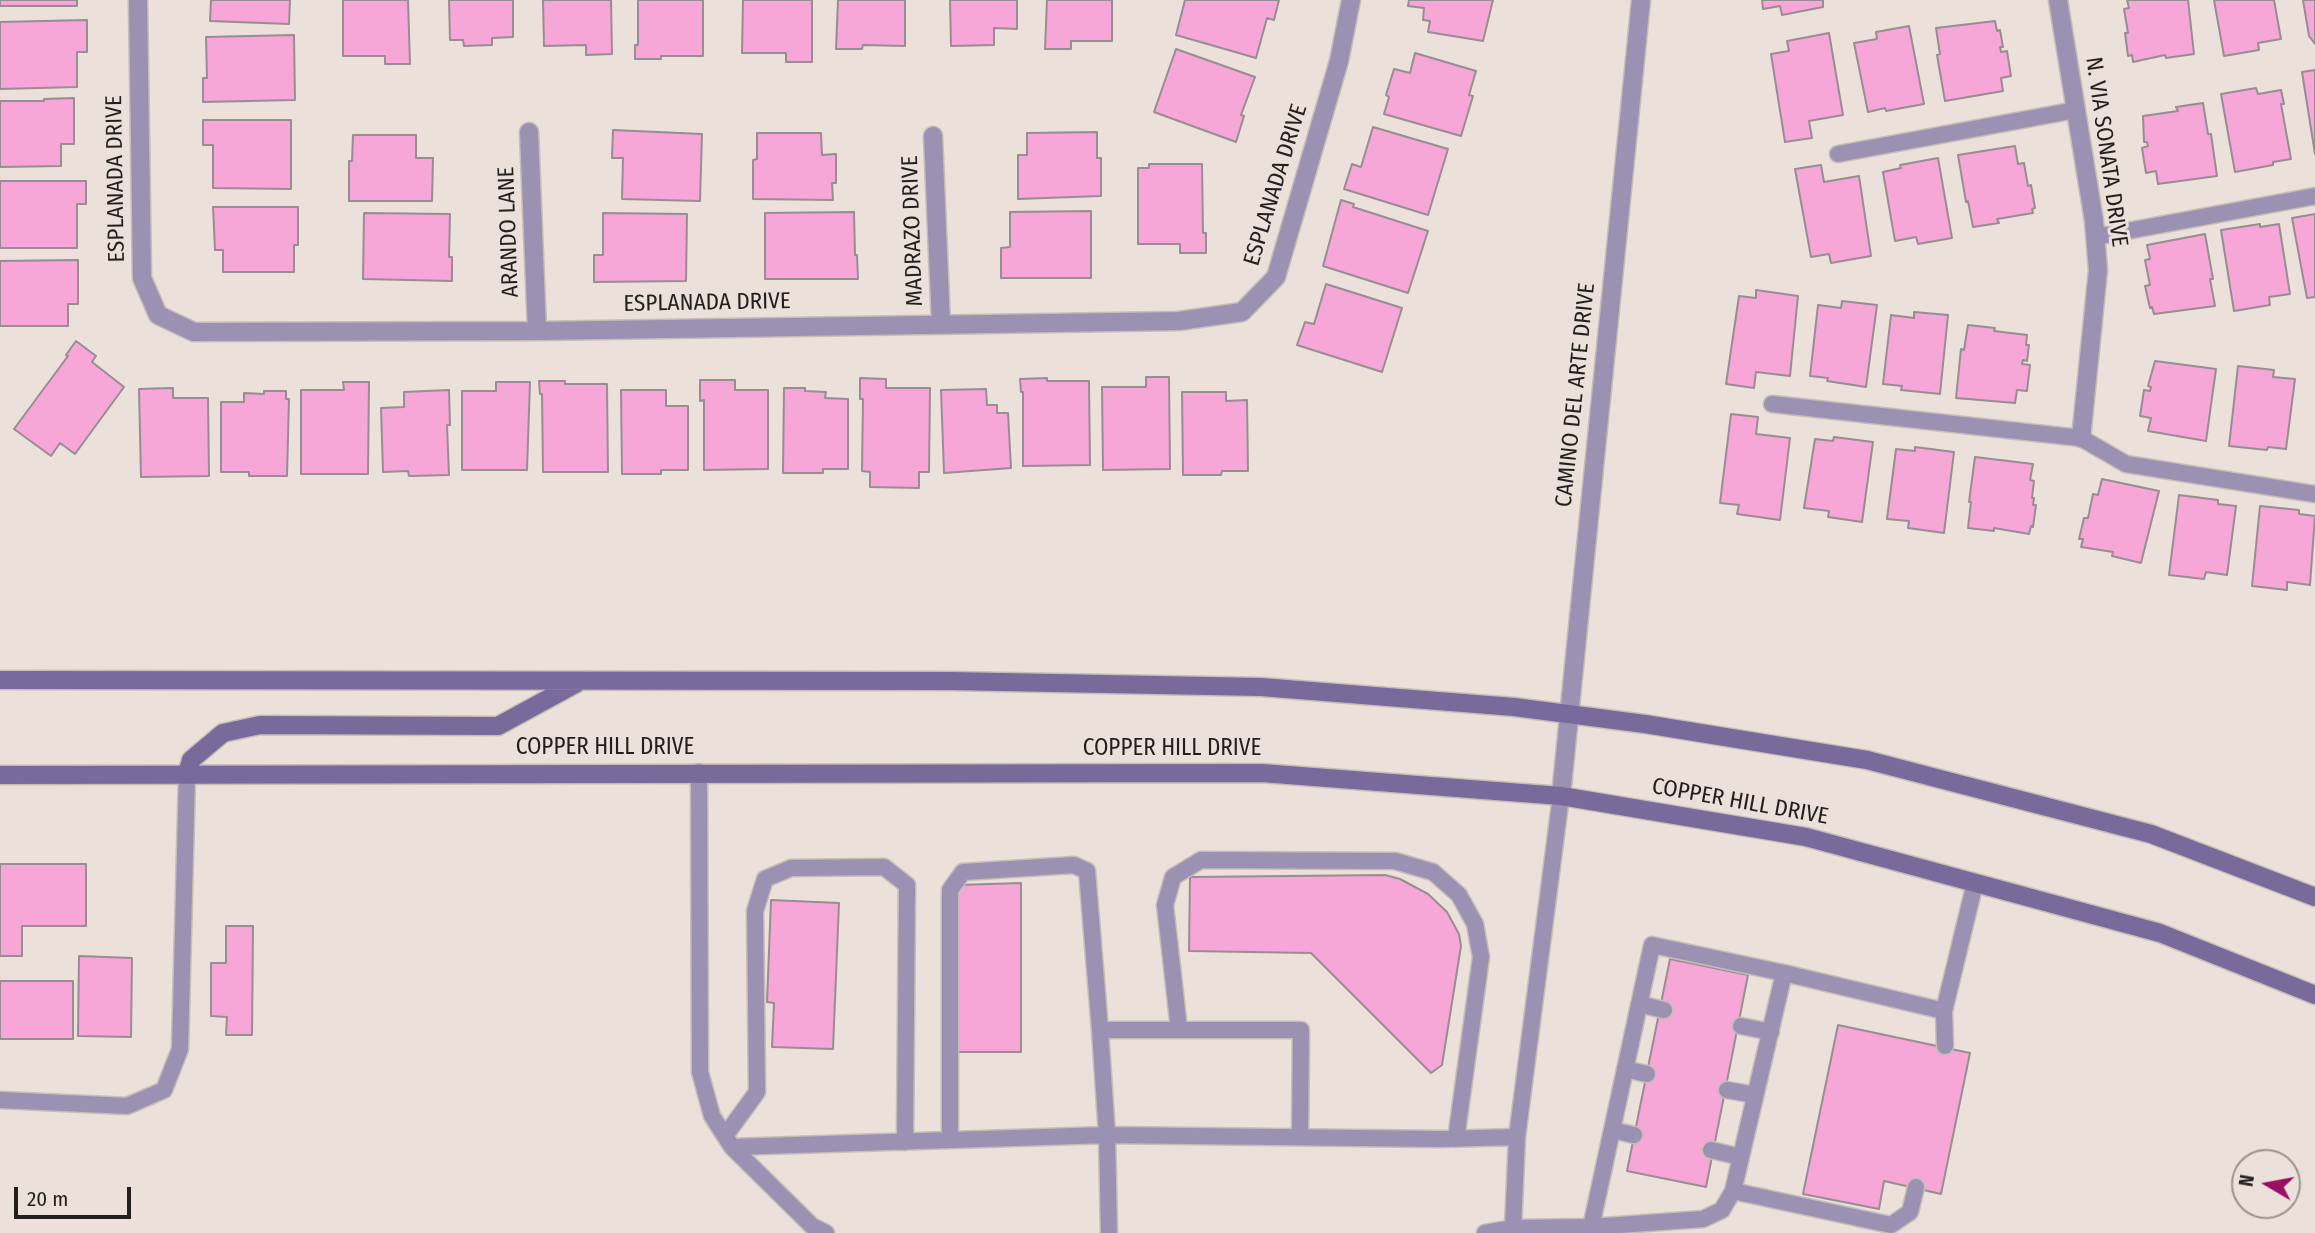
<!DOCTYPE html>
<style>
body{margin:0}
#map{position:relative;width:2315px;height:1233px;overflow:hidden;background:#ebe0da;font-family:"Fira Sans Condensed",sans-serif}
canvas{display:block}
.north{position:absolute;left:2231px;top:1149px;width:70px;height:70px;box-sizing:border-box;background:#ebe0da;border:2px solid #9b938e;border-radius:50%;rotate:280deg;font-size:19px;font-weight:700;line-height:28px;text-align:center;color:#231f1d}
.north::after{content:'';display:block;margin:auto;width:24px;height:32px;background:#9a0f61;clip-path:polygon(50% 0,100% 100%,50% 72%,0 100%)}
.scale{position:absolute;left:14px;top:1187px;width:117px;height:32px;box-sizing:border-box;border:4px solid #231f1d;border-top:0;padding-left:9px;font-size:21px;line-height:24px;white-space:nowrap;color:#231f1d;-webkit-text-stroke:5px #ebe0da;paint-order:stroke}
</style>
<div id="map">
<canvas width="2315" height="1233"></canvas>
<div class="north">N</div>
<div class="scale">20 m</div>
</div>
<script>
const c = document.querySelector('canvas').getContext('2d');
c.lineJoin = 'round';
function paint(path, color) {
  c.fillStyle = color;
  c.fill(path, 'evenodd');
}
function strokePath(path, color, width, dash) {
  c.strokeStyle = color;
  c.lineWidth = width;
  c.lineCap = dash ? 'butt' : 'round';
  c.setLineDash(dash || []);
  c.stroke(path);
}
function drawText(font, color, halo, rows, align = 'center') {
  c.font = font + ' "Fira Sans Condensed",sans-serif';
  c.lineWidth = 6;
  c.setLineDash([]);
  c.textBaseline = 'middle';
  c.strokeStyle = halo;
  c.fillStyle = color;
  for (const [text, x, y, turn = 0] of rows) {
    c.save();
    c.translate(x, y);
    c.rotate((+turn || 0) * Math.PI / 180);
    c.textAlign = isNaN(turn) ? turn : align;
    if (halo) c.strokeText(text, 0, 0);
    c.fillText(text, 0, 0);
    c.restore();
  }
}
const building = new Path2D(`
 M0,0H77V6H0Z
 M211,0H290L289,24L210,21Z
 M343,0H408L410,64H385V56H343Z
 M449,0H513V37L492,38V45L464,46L463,40H450Z
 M543,0H611L612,54L586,55V45L544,46Z
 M638,0H703V56H661V59H635V45H638Z
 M743,0H812V62H786V53H742Z
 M838,0H905V46L863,45L862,49H836Z
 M950,0H1017V29L994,28V45L951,46Z
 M1047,0H1112V41H1071V49H1045Z
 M1185,0H1279L1274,20L1267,18L1256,58L1176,35Z
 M1409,0H1493L1483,41L1428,32L1430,21L1423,20L1424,8L1408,6Z
 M1762,0H1823V7L1782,15L1780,6L1763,9Z
 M2127,0H2188L2194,54L2166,58L2165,55L2133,62L2132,55L2128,56L2125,33H2128L2124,9L2129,8Z
 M2214,0H2274L2281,39L2258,43L2259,50L2224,56Z
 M2303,0H2315V44L2309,36Z
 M87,20V52H77V87L0,89V22Z
 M1995,21L1997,31L2000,30L2003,47H2000L2001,52L2007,51L2011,76L2001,78L2003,91L1945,101L1937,55L1940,54L1936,28Z
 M1909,26L1924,104L1886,111L1885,108L1868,112L1854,43L1877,39L1876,32Z
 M1829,33L1843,115L1809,121L1812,138L1785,142L1771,54L1789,51L1787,41Z
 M294,35L295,100L203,102V78H207L206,37Z
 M1176,49L1255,77L1241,115L1244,116L1236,142L1154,112Z
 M1415,53L1476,71L1469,95L1473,96L1461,136L1384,114L1389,97L1386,95L1394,69L1410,73Z
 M2315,70V154L2302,72Z
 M2256,88L2258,94L2281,90L2284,104H2281L2291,159L2273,162V165L2235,172L2221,94Z
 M74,98V144H61V166L0,167V101H44V99Z
 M2203,103L2208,134H2211L2217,176L2158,184L2156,171L2146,173L2142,148L2148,146L2147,142H2144L2143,116L2178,111L2176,107Z
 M203,120H291V189L213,188V145H203Z
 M1373,127L1448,149L1428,215L1344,189L1352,164L1361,167Z
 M613,130L702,134L700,201L622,199L623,158H612Z
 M1097,132V158H1101V196L1018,199V155H1027V133Z
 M757,133H821L822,155L836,154V183H832L833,200L753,199V160L757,159Z
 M353,135H416V158H433L432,201H349V161H352Z
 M2015,146L2018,164L2024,163L2028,186L2031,185L2035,208L2032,209L2033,213L1997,219L1999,223L1973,227L1968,201L1966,202L1958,155Z
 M1938,158L1952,238L1918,244L1916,237L1895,241L1883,172L1901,168L1900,165Z
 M1149,164H1202L1203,233H1206V253H1180V244H1138V168H1149Z
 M1821,165L1824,182L1859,176L1871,256L1831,263L1829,254L1811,257L1795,169Z
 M0,181H86V204H77V248H0Z
 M1341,200L1354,204L1353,207L1428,231L1408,293L1323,266Z
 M213,207H298V245H294V272H223V250H215Z
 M1091,211V278H1001V248L1010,247V212Z
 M854,212L855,255H857L858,279H765V213Z
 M364,213L450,214L449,257H452V281L363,279Z
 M603,213L687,214L686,281L594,282V255H603Z
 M2315,214V297L2307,298L2292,218Z
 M2260,224V227L2279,224L2290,294L2269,297L2270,305L2234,311L2221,230Z
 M2205,234L2213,279H2210L2215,306L2154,314L2152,307L2150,308L2145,286L2150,285L2145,260L2150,259L2147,245Z
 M78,260V304H68V326H0V261Z
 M1326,284L1402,308L1382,372L1297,345L1305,322L1314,324Z
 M1756,290L1798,296L1790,376L1756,372L1754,388L1726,384L1739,296L1756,298Z
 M1842,301L1877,305L1866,387L1827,381L1828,378L1810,376L1818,305L1841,308Z
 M1914,312L1948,315L1940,394L1901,390L1902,386L1883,384L1891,315L1914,318Z
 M1968,325L1995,328L1994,331L2027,335L2026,345H2029L2027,361L2023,360L2022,364L2030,365L2027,391L2017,390L2015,403L1956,398L1961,349L1964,350Z
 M76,341L96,356L92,362L124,387L75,454L60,443L51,456L14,429L68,356L66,355Z
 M2155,361L2216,369L2206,441L2148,431L2151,418L2140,416L2144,390L2150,391L2151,387L2148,386Z
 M2238,366L2274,370L2273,377L2295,379L2286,449L2268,447L2267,450L2229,446Z
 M1146,377H1169L1170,469L1103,470L1102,387H1146Z
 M860,378L886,379V388H930L929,472H919V488L870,487V472L862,471L863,399H860Z
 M1047,378V381H1089L1090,465L1023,466V392H1021L1020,379Z
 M700,380H735V390H768V469L704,470V400L700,401Z
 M539,381H565V384H607L608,472H543L542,394H540Z
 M343,382H369L368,474H301V390H344Z
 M496,382H530L527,470H462V391H496Z
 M173,388V398H208L209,476L141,477L139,389Z
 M784,388H805V391L826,392L825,398L848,399V469H823V473H783Z
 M986,389L987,405H997V413H1008L1011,468L944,473L941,390Z
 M449,390L450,425H447L449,475L409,476L408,471L383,472L381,408L404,407V392Z
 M621,390H666V406H688V470H661V474H622Z
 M264,391H286V399H289L287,476H249V472H221V402H244V393L264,394Z
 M1182,392H1226V401L1247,400L1248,471H1222L1221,475H1183Z
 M1731,414L1758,417L1756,434L1790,438L1780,520L1737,514L1739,505L1720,503Z
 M1834,437L1873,442L1862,522L1828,517L1829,511L1804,508L1815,439L1833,441Z
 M1915,447L1954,452L1944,533L1908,528L1909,521L1887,519L1896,449L1915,451Z
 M1975,457L2033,464L2030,480L2034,481L2032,498H2034L2033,505H2036L2033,527L2031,526L2029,534L1994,528V531L1968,528L1971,502H1969Z
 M2102,479L2159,491L2141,563L2112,556L2113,552L2081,547L2083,539H2079L2084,518H2088L2093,494L2098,495Z
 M2179,495L2218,500V504L2236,506L2227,575L2206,572L2204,579L2169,575Z
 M2260,506L2299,510V514L2315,516L2310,585L2287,582V590L2252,586Z
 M0,864H86V926H22V956H0Z
 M1385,875L1400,879L1428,894L1447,912L1459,934L1461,946L1442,1065L1431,1073L1311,953L1189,951L1190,877Z
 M1021,883V1052H957L958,885Z
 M771,900L839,903L833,1049L772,1047L774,1003L767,1002Z
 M226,926H253L252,1035H226L227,1017L211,1016V963H226Z
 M79,956L132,958L131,1037L78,1036Z
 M1670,959L1748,975L1706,1187L1627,1171Z
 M0,981H73V1039H0Z
 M1838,1025L1970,1053L1941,1194L1884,1181L1879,1209L1803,1194Z`);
paint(building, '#f6a6d7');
strokePath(building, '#988d93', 2);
const service = new Path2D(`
 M1838,154L2076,110
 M2095,237L2315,196
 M1772,404L2081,438L2126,464L2315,494
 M699,772L700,1072L712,1116L732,1147L812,1226L826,1233
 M1639,1004L1664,1010
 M1944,1011L1945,1046
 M1741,1026L1771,1032
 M1179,1029L1165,905L1173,877L1201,860L1395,861L1433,872L1459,895L1475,924L1481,957L1456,1139
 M1625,1069L1647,1074
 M1727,1090L1755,1095
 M0,1100L127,1106L164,1090L180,1049L187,774
 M1612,1130L1634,1135
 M725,1136L757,1092L755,911L765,879L791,868L884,867L907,885L905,1142
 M950,1139V890L963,872L1074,865L1087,871L1100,1030
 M732,1147L1107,1135L1440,1139L1517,1137
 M1711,1150L1741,1157
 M1733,1191L1891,1225L1910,1212L1916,1187
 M1591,1227L1652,945L1784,973
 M1109,1233L1107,1135L1100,1030H1301L1300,1137
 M1485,1233L1513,1228L1517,1137L1561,796
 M1514,1233L1513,1228L1591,1227L1703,1219L1722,1210L1733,1191L1784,973L1944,1011L1975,883`);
const minor = new Path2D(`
 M138,0L142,278L158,315L194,332L537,331L1179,321L1242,312L1276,277L1339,61L1351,0
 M2058,0L2094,221L2098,270L2081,438
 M529,132L537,331
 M933,136L941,324
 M1561,796L1641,0`);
const secondary = new Path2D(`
 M0,680L950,681L1261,687L1514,707L1645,724L1867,760L2151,834L2315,897
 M187,774L191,760L223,733L260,725L498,726L577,683
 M0,775L1262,773L1561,796L1806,837L2160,933L2315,995`);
strokePath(service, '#c7bdb8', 19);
strokePath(minor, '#c7bdb8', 21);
strokePath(secondary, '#c7bdb8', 21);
strokePath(service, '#9b91b3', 16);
strokePath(minor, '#9b91b3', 18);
strokePath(secondary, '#796a9b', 18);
drawText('23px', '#231f1d', '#ebe0da', [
 ["N. VIA SONATA DRIVE",2106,152,82],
 ["ESPLANADA DRIVE",116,179,-91],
 ["ESPLANADA DRIVE",1276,185,-73],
 ["MADRAZO DRIVE",913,231,-92],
 ["ARANDO LANE",509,232,-92],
 ["ESPLANADA DRIVE",707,303,-1],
 ["CAMINO DEL ARTE DRIVE",1576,395,-84],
 ["COPPER HILL DRIVE",605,748],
 ["COPPER HILL DRIVE",1172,749],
 ["COPPER HILL DRIVE",1740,802,10]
]);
</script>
